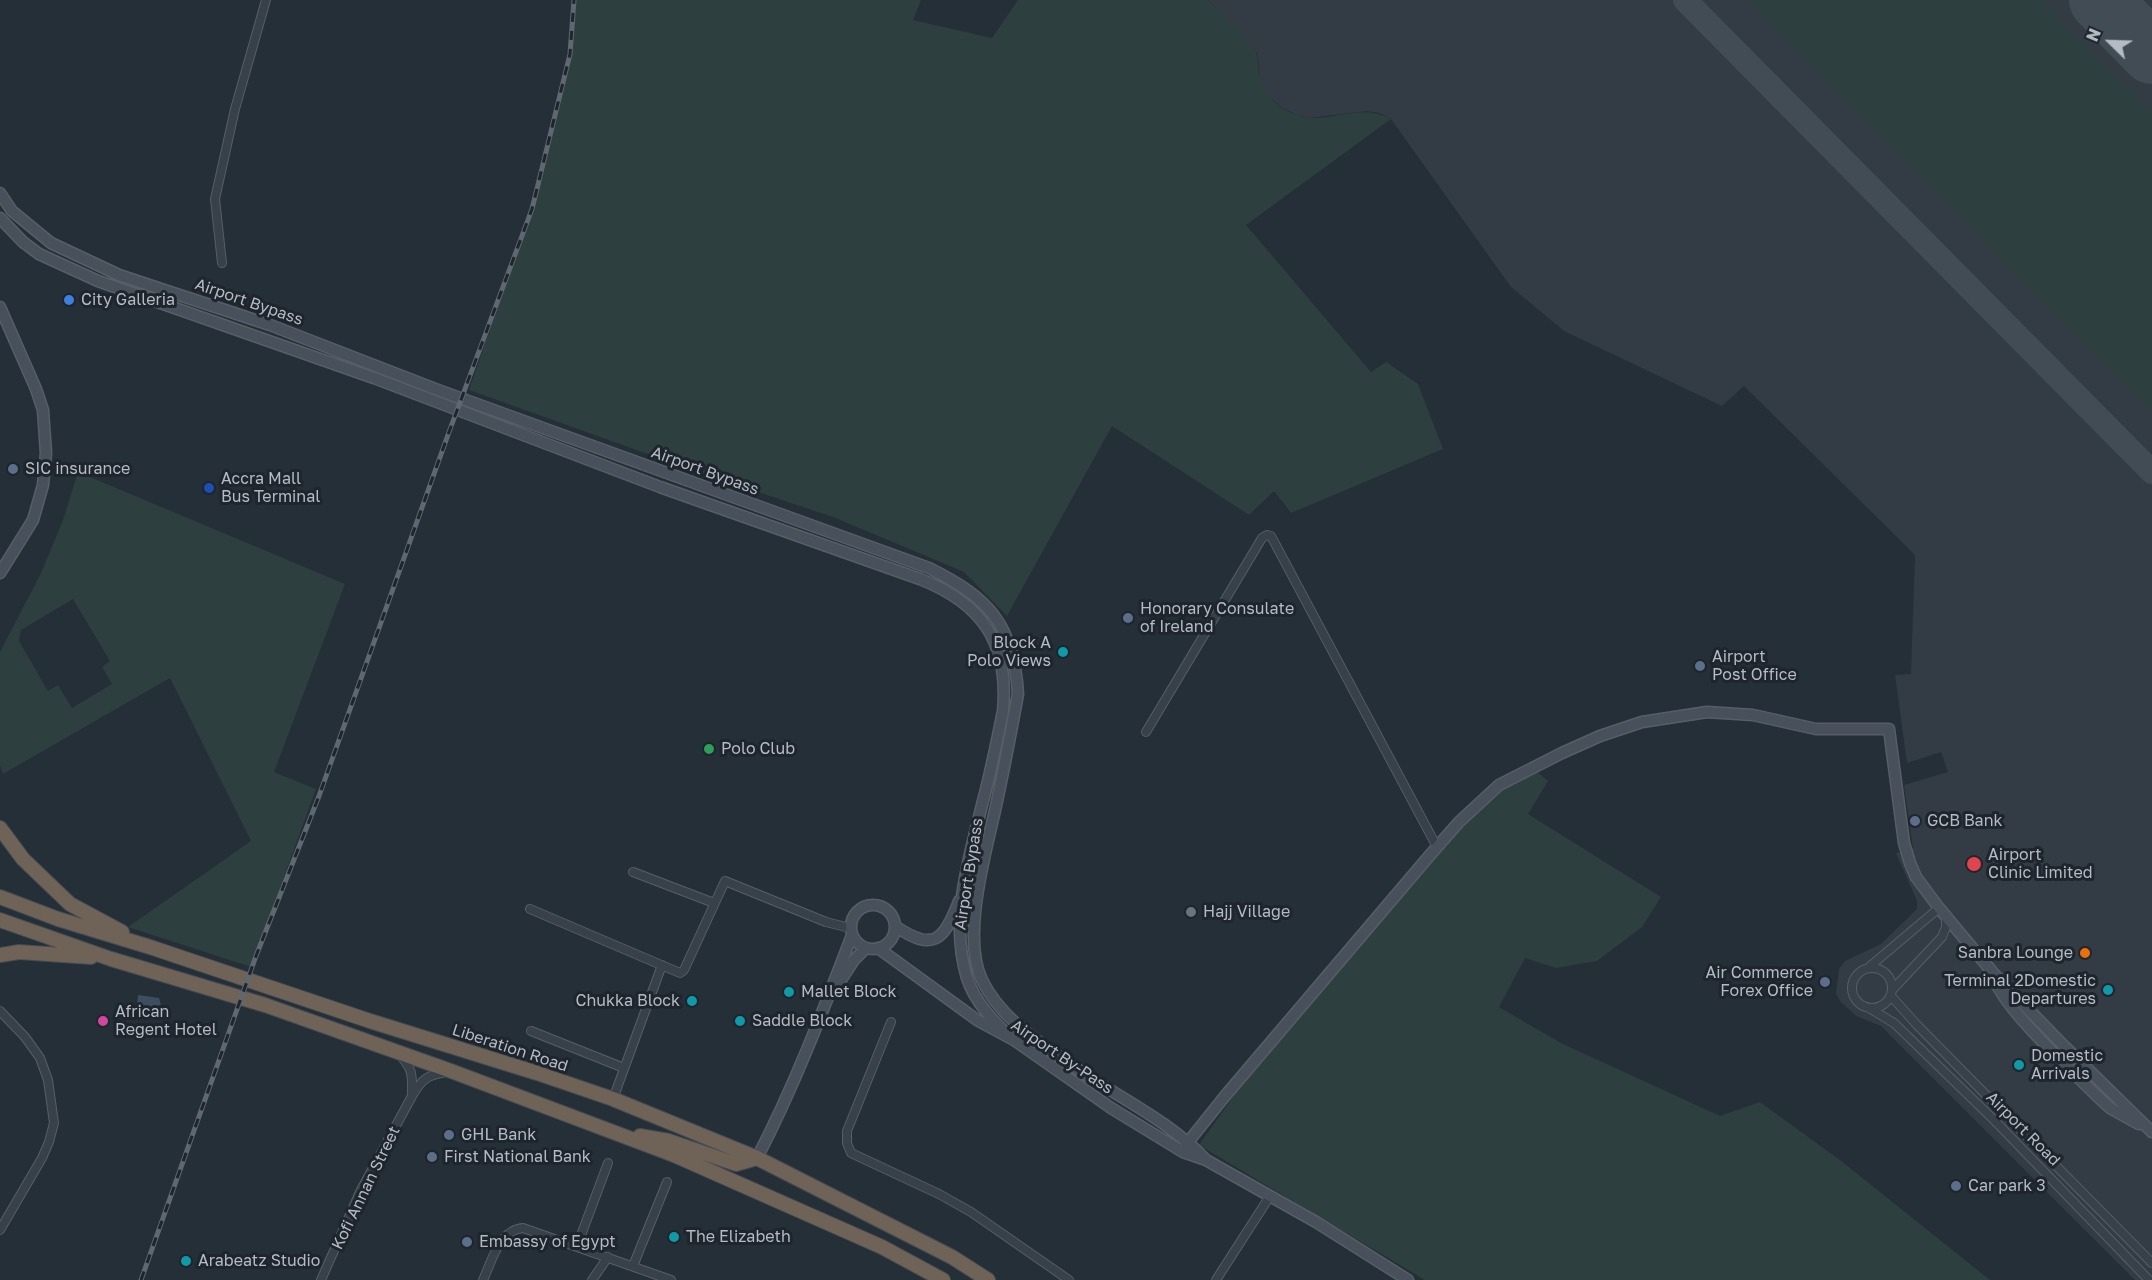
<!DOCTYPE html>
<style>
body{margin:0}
#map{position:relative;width:2152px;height:1280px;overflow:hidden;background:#252f38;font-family:"Golos Text",sans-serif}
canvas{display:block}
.north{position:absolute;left:2080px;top:12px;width:60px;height:60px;-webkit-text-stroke:4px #1e252d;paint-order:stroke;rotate:293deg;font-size:16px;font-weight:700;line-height:24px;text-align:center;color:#b4bbc4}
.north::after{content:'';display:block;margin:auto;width:21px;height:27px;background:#b4bbc4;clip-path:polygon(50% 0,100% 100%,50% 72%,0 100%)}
</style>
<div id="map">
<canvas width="2152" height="1280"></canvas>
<div class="north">N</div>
</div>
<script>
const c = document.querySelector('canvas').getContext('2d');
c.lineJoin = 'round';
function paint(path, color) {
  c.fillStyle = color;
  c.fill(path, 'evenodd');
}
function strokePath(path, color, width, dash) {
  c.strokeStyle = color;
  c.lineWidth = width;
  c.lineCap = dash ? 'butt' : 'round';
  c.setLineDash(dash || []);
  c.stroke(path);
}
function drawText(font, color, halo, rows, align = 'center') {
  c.font = font + ' "Golos Text",sans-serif';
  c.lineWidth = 6;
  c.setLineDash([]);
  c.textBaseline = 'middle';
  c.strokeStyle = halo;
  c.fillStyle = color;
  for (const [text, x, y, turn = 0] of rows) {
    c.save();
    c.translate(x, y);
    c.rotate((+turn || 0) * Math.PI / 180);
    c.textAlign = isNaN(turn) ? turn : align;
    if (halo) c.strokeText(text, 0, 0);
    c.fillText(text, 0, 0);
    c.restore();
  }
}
paint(new Path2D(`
 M1208,0H2152V1280H2135L1881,1026L1856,1016L1841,1002L1836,994L1839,969L1845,961L1881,944L1917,909V901L1896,853L1913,848L1904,785L1948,772L1941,752L1907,763L1895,675L1911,674L1915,555L1744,386L1722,406L1564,331L1511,287L1391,119L1380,113L1367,111L1309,118L1296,115L1281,107L1269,96L1261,83L1257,53L1247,39Z`), '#333c45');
paint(new Path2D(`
 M574,0H921L913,20L992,38L1018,0H1208C1224,16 1244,31 1255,50C1258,56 1258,65 1259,72C1263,92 1277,109 1297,115C1328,126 1357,101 1391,119L1246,225L1371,372L1386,362L1418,384L1443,449L1291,513L1274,491L1249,515L1112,426L1007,616L964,572L833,517L698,472L469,390L514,260L546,151L565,82Z
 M1746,0H2041L2152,112V411Z
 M78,472L345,584L274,772L316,789L251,967L128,927L251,841L170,678L3,774L0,766V652L41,573L63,520ZM73,599L110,661L102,667L112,684L72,708L58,685L48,691L19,641L21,630Z
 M1535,770L1548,781L1528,814L1661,897L1642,927L1597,961L1556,968L1525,958L1499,1007L1561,1043L1720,1116L1760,1102L1840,1160L1990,1280H1425L1199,1145L1286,1022L1456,829L1508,785Z`), '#2d3f3e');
paint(new Path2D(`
 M138,995L159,998L161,1005L157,1008L137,1006Z`), '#3d4e5f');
strokePath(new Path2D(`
 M1685,0L2152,472`), '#424c55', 24);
strokePath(new Path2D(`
 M2100,0L2152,53`), '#424c55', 62);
const street = new Path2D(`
 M222,263L215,199L235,109L266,0
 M1146,732L1262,538L1267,535L1271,536L1437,847
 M633,872L714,903
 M530,909L680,973L684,970L725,881L826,922L850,928
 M1852 988a20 20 0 1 1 40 0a20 20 0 1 1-40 0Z
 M1868,968L1939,908
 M1892,990L1942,937L1946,927V916
 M1891,996L1917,1025L2152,1263
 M1869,1008L1894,1023L1995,1121L2149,1280
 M0,1011L25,1037L40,1058L48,1080L54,1123L49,1142L42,1158L0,1230
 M891,1022L847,1131V1143L851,1153L939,1194L971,1212L1069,1280
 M531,1031L624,1068
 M400,1055C414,1071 412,1076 412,1096
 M613,1099L662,965
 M577,1246L608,1163
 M633,1266L667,1182
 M321,1280L360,1192L412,1096C422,1079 427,1075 446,1072
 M483,1280C492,1261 499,1230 523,1228L671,1280
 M592,1280L608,1257
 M1216,1280L1270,1196`);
const secondary = new Path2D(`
 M0,193L12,211L51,243L119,275L270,325L438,390L929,568C990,598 1014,626 1018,694C1011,732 1004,769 996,806C986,852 961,936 982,980C1000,1018 1039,1042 1073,1066C1117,1097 1169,1120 1206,1160
 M0,218L23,242L39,254L98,281L374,378L660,487L920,579C983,604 1009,643 1003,711C997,741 991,771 983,801C969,858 949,920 967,978C975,1003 995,1023 1014,1040
 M0,307L36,389L43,410L46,453L43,485L33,520L0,573
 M851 927a22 22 0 1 1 44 0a22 22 0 1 1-44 0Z
 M895,926C933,952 944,941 959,901
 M878,948L977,1020L1014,1040L1111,1108L1183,1152L1206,1160L1316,1222L1408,1280
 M1994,977C2001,1006 2073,1072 2097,1096L2110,1108L2139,1124
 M839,983L854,960L866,948
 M1183,1152L1189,1141L1225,1096L1430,855L1459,822L1499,785L1562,753L1600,736L1642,722L1707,712L1753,715L1816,729H1889L1904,843L1910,863L1916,877L1939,908L1994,974L2064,1046L2152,1132
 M757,1158C794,1087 823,1011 852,935`);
const highway = new Path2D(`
 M0,828L23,859L70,904L122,932
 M0,897L58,919L150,947L370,1021L537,1073L613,1099L757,1158L952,1257L988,1280
 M0,920L111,959L265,1005L451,1071L674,1155L882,1247L943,1280
 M0,955L19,952L91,957
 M640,1136L669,1141L736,1164L757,1158`);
strokePath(street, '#575e66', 10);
strokePath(secondary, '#575e66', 13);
strokePath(highway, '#444b53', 16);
strokePath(street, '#384049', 8);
strokePath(secondary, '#47505b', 10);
strokePath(highway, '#6e6356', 14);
const rail = new Path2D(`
 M141,1280L256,956L319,796L449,432L532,209L570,54L574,0`);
strokePath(rail, '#5f6872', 5);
strokePath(rail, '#1e252d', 3, [9]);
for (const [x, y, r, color] of [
 [69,300,6,"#3f7fe0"],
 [13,469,6,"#5c6f8a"],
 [209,488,6,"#1a4fb4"],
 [1128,618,6,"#5c6f8a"],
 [1063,652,6,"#0f9aa8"],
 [1700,666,6,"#5c6f8a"],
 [709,749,6,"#2e9e5b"],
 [1915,821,6,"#5c6f8a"],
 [1974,864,8,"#e0444e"],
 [1191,912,6,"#6b7280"],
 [2085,953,6,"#e8710a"],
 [1825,982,6,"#5c6f8a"],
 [2108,990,6,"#0f9aa8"],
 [789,992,6,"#0f9aa8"],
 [692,1001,6,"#0f9aa8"],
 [103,1021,6,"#d1479c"],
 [740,1021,6,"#0f9aa8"],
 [2019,1065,6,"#0f9aa8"],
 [449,1135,6,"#5c6f8a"],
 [432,1157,6,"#5c6f8a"],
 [1956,1186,6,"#5c6f8a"],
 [674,1237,6,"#0f9aa8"],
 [467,1242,6,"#5c6f8a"],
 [186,1261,6,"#0f9aa8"]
]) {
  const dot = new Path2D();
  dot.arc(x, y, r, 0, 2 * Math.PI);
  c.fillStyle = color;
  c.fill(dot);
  strokePath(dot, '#1e252d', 2);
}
drawText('16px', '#b4bbc4', '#1e252d', [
 ["City Galleria",81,300],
 ["SIC insurance",25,469],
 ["Accra Mall",221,479],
 ["Bus Terminal",221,497],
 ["Honorary Consulate",1140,609],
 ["of Ireland",1140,627],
 ["Block A",1051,643,"right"],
 ["Polo Views",1051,661,"right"],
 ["Airport",1712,657],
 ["Post Office",1712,675],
 ["Polo Club",721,749],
 ["GCB Bank",1927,821],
 ["Airport",1988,855],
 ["Clinic Limited",1988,873],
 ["Hajj Village",1203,912],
 ["Sanbra Lounge",2073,953,"right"],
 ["Air Commerce",1813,973,"right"],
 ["Forex Office",1813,991,"right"],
 ["Terminal 2Domestic",2096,981,"right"],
 ["Departures",2096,999,"right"],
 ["Mallet Block",801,992],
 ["Chukka Block",680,1001,"right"],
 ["African",115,1012],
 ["Regent Hotel",115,1030],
 ["Saddle Block",752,1021],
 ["Domestic",2031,1056],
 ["Arrivals",2031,1074],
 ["GHL Bank",461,1135],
 ["First National Bank",444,1157],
 ["Car park 3",1968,1186],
 ["The Elizabeth",686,1237],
 ["Embassy of Egypt",479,1242],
 ["Arabeatz Studio",198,1261]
], 'left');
drawText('16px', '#b4bbc4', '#1e252d', [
 ["Airport Bypass",249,302,19],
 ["Airport Bypass",705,471,20],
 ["Airport Bypass",969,874,-81],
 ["Liberation Road",510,1048,18],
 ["Airport By-Pass",1062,1057,34],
 ["Airport Road",2023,1129,45],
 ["Kofi Annan Street",366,1188,-64]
]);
</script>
